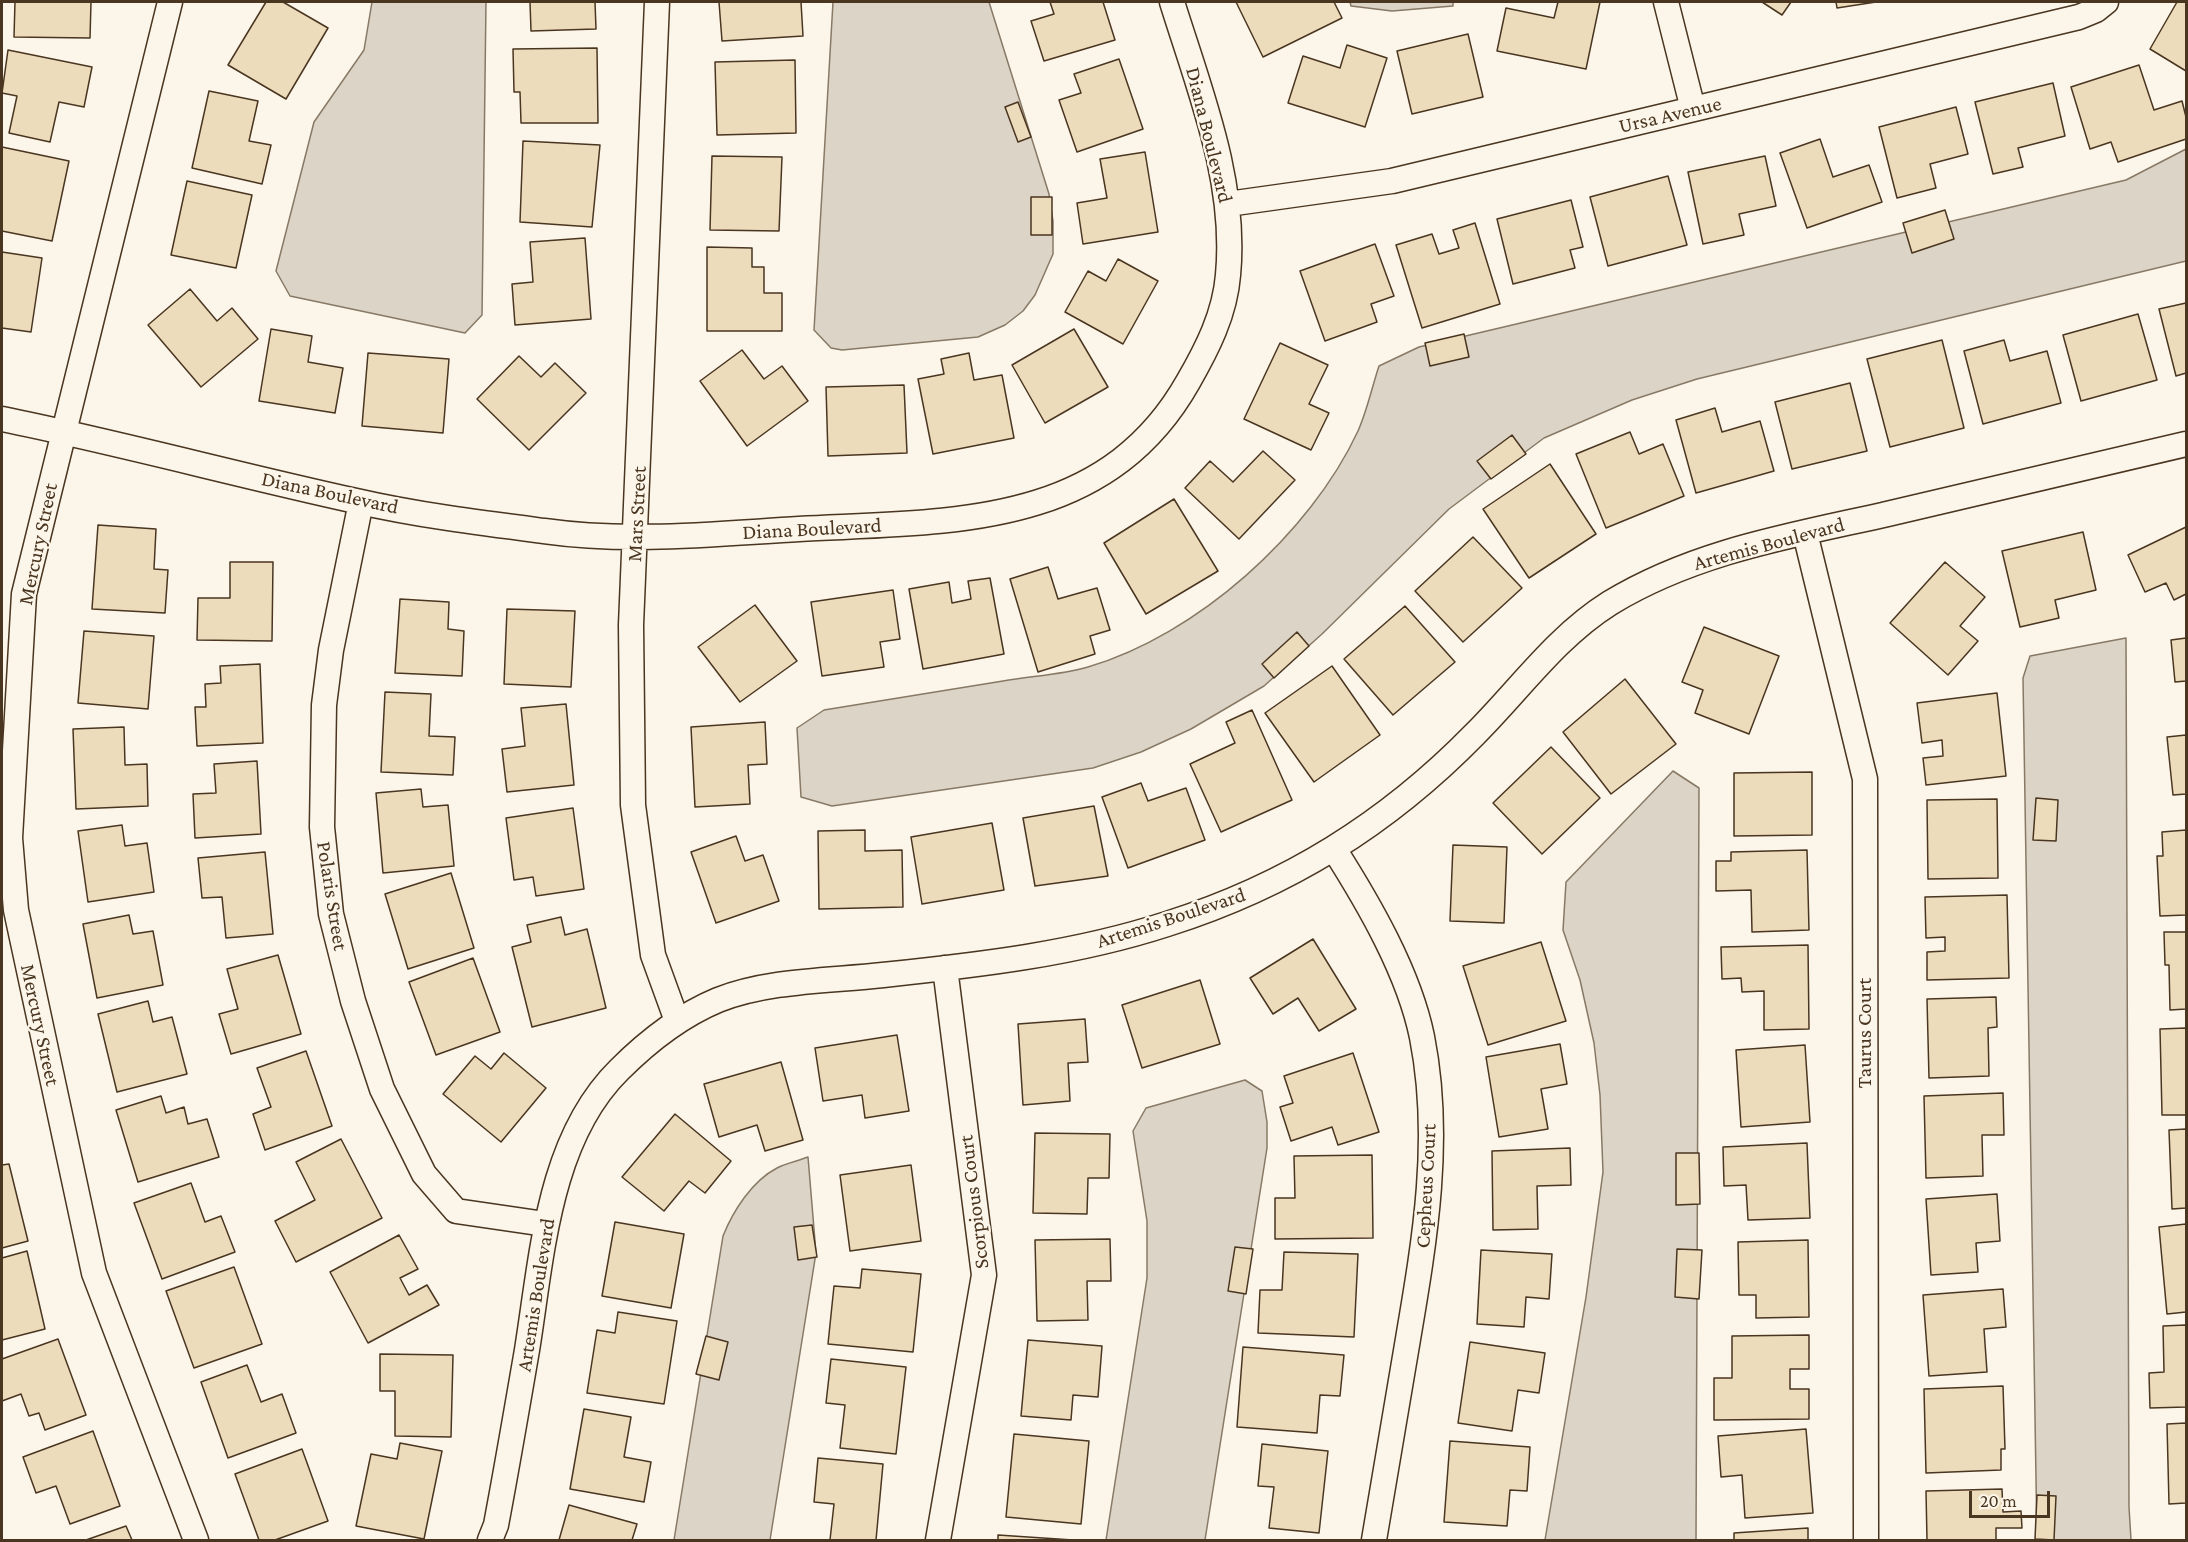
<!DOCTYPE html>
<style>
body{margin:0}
#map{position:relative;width:2188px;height:1542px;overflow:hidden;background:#fbf6e9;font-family:"Crimson Pro",serif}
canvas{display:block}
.frame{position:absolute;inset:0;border:3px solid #4a3520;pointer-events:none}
.scale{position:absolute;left:1969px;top:1491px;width:81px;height:27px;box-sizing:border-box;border:3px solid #4a3520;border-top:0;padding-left:8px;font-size:18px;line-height:21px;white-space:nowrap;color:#4a3520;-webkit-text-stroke:4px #fbf6e9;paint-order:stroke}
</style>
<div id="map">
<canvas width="2188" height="1542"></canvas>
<div class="frame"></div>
<div class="scale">20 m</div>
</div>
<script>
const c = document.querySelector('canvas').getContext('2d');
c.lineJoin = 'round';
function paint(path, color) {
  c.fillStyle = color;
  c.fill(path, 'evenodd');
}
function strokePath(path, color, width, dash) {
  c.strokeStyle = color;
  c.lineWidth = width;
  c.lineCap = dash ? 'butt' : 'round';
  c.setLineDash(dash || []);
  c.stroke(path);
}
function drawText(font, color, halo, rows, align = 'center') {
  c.font = font + ' "Crimson Pro",serif';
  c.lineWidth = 4.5;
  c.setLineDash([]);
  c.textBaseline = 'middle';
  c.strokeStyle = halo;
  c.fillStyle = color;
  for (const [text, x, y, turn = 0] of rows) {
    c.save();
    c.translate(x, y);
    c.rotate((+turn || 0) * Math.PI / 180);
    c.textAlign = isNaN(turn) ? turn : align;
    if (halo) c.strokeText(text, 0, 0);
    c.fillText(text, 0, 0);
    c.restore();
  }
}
const water = new Path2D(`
 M372,2H486L482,315L465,333L290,296L276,271L314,122L364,50Z
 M833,2H989L1049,194L1053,221V254L1035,295L1023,311L1005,325L978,337L842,350L831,348L814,330Z
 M1350,2H1453V6L1392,11L1351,6Z
 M2186,149V261L1697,379L1632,400L1544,438L1449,509L1322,634L1264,686L1191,729L1141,752L1093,768L832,806L801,797L797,728L824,710C884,700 944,690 1003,681C1031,676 1061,675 1088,667C1197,635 1310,534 1358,431C1367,411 1372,387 1379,366L1419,347L2126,180Z
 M2126,638L2129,1507L2131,1540H2037L2023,678L2030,656Z
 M1673,771L1699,788L1696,1540H1545L1586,1297L1603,1172L1600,1095L1594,1043L1580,980L1563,930L1566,882Z
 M1245,1080L1262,1091L1267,1122V1148L1205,1540H1106L1147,1278V1221L1133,1131L1146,1108Z
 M808,1157L816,1253L770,1540H674L723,1236C733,1211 752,1181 777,1168C786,1163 798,1161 808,1157Z`);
paint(water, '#dcd4c6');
strokePath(water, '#887966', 1.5);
const building = new Path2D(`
 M15,2H91L90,38L14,37Z
 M266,2H283L328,28L286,99L228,65Z
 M530,2H595L596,29L531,31Z
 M719,2H801L803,36L722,41Z
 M1050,2H1103L1115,40L1044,61L1031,21L1054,14Z
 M1236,2H1334L1342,18L1263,57Z
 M1558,2H1600L1586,69L1497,51L1506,8L1554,18Z
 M1762,2H1791L1782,15Z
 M1836,2H1876L1837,8Z
 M2177,2H2186V71L2150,49Z
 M1468,34L1483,97L1412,114L1397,51Z
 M1347,45L1387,58L1365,127L1288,103L1303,56L1340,68Z
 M597,48L598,123H521L520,92H514L513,49Z
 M8,50L92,67L84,107L59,102L50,142L9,133L17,96L2,93Z
 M1119,59L1143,129L1077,152L1059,100L1081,93L1074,74Z
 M795,60L796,133L717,135L715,62Z
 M2139,65L2154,110L2182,101L2186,117V139L2118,162L2111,142L2090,149L2071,87Z
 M2053,83L2065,136L2018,148L2023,167L1993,174L1975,102Z
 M209,91L258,101L249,141L271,145L262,184L192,168Z
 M1018,102L1031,137L1018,142L1005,107Z
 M1956,107L1968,154L1930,164L1936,188L1897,198L1879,127Z
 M1820,139L1833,177L1869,165L1882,202L1807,228L1780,153Z
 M523,141L600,145L592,227L520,222Z
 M2,147L69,161L52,241L2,231Z
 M1145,152L1158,232L1083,244L1077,203L1107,198L1100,159Z
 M712,156L782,157L779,231L710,230Z
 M1765,156L1776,206L1739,214L1744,235L1703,244L1688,172Z
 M1668,176L1687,245L1608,266L1590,197Z
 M187,181L252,195L236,268L171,255Z
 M1031,197H1052V235H1031Z
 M1571,200L1583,247L1570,250L1575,268L1513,284L1497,219Z
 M1945,210L1954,239L1912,253L1903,223Z
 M1475,223L1500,304L1422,328L1396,245L1432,234L1439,254L1459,248L1453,230Z
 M585,238L591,319L515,325L512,284L533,282L530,242Z
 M1375,244L1394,296L1371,304L1377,322L1325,341L1300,271Z
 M707,247L752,248V267H764V293H782V331H707Z
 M2,252L42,258L31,332L2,328Z
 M1118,259L1158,281L1123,344L1065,312L1088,271L1106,281Z
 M190,289L217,321L232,308L258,339L201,387L148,325Z
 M2186,303V373L2176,376L2159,309Z
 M2138,314L2157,380L2081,401L2063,335Z
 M271,329L312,336L308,362L343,368L335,413L259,401Z
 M1074,329L1108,387L1045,423L1012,365Z
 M1464,334L1469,357L1430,366L1425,343Z
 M1942,340L1964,428L1890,447L1867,359Z
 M2004,340L2010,361L2047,351L2061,403L1983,424L1964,351Z
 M1280,343L1328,365L1309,404L1329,413L1311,450L1244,419Z
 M742,350L764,379L782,366L808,401L747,446L700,381Z
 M368,353L449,359L443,433L362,426Z
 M969,353L974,380L1002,375L1014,438L933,454L918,379L944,374L941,359Z
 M519,356L541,377L555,363L586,393L529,450L477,399Z
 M1850,383L1867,451L1792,469L1775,402Z
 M904,385L907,453L828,456L826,387Z
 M1715,408L1722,432L1760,421L1774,471L1696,493L1676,420Z
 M1630,432L1639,454L1663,444L1684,496L1606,528L1576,454Z
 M1512,435L1526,454L1491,479L1477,461Z
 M1263,451L1295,480L1239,539L1185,488L1210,461L1233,482Z
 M1550,464L1596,534L1529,578L1483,509Z
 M1174,499L1218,571L1146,614L1104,543Z
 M98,525L156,529L154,569L168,570L165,613L92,609Z
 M2186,527V594L2174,600L2166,583L2145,592L2128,555Z
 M2083,532L2096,590L2055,600L2059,618L2020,627L2002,551Z
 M1473,537L1522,588L1463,642L1415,591Z
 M230,562H273L272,641L197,640L198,598H230Z
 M1945,562L1985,597L1960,626L1978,641L1948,675L1890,623Z
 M1048,567L1058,599L1097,588L1110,630L1090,636L1095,654L1038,672L1010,579Z
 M990,578L1004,654L923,669L909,589L949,582L952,603L971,599L968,581Z
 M893,590L900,639L880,642L884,667L822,676L811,602Z
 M400,599L449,602L448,629L464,631L462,676L395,673Z
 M755,605L797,661L740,702L698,647Z
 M1405,606L1455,662L1393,715L1344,659Z
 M507,609L575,611L571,687L504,684Z
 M1704,627L1779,656L1749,734L1695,713L1703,690L1682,682Z
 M84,631L154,636L148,709L78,703Z
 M1297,632L1309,646L1274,678L1262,664Z
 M2186,638V681L2175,682L2171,640Z
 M260,664L263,743L197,746L195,707H206L205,684L221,683L220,666Z
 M1332,666L1380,735L1314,782L1265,713Z
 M1625,679L1676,744L1611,794L1563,732Z
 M385,692L431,694L429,736L455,737L453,775L381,772Z
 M1997,693L2006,776L1926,785L1923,758L1943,756L1942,740L1922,743L1917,703Z
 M566,704L574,785L507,792L502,749L525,746L521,708Z
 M1252,710L1292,800L1221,832L1190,764L1235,743L1226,722Z
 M765,722L767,764L748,765L750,804L695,807L691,727Z
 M124,727L125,765L147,764L148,806L76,809L73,729Z
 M2186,735V794L2173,795L2167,737Z
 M1551,747L1600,798L1542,854L1493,803Z
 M257,761L261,834L195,838L193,794L216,793L214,764Z
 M1812,772V835L1734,836V773Z
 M1141,783L1148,801L1186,788L1205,840L1128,868L1102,797Z
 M421,789L423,807L448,805L454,866L383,873L376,793Z
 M2036,798L2058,800L2056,841L2033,840Z
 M1997,799L1998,878L1928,879L1927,800Z
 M1094,806L1108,876L1035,886L1023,818Z
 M573,808L584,889L536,896L533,877L514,880L506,818Z
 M992,823L1004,890L922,904L911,837Z
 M122,825L125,846L147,843L154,892L88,902L78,831Z
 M865,830V851L902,850L903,907L819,909L818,831Z
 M2186,830V915L2160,916L2157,856H2163L2162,832Z
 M736,836L745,861L763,855L779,901L716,923L691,852Z
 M1453,845L1507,847L1504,923L1450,921Z
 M1807,850L1809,930L1752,932L1751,890L1716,891V861H1731V852Z
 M265,852L273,934L226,938L222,897L202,898L198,858Z
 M451,873L474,948L408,969L385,894Z
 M2007,895L2009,978L1927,980V952L1945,951V937L1926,938L1925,897Z
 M129,915L133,934L153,931L163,985L97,998L83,924Z
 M561,917L565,935L587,929L606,1008L532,1027L512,947L531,942L527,925Z
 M2164,932H2186V1009L2170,1010L2169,965H2165Z
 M1313,939L1356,1009L1319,1031L1298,998L1273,1014L1250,978Z
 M1541,942L1566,1021L1488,1045L1463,966Z
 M1808,945L1809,1029L1764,1030V991L1742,992L1741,978L1722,979L1721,947Z
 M278,955L301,1034L231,1054L219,1014L238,1009L227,969Z
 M473,958L500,1032L436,1055L409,982Z
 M1200,980L1220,1044L1142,1068L1122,1005Z
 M1996,997L1997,1027L1988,1028L1989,1076L1929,1078L1927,999Z
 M148,1001L153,1022L172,1017L187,1074L117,1092L98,1014Z
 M1085,1019L1088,1062L1068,1063L1070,1101L1023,1105L1018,1024Z
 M2186,1028V1115H2162L2160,1029Z
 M897,1035L909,1111L865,1118L862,1095L823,1101L815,1048Z
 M1560,1044L1567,1084L1541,1089L1548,1129L1499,1137L1486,1057Z
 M1805,1045L1810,1122L1741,1127L1736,1050Z
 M306,1051L332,1126L265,1150L253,1114L271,1107L257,1068Z
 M504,1053L546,1088L501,1142L443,1094L475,1056L491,1069Z
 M1353,1053L1379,1132L1338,1145L1332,1127L1291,1141L1280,1107L1293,1103L1284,1076Z
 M781,1062L803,1140L765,1151L757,1125L719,1137L704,1084Z
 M2003,1093L2004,1135H1982L1983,1176L1926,1178L1924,1096Z
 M161,1096L166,1113L184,1107L188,1124L207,1119L219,1157L138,1182L116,1110Z
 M675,1114L731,1161L705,1193L689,1181L664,1211L622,1177Z
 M2186,1129V1208L2172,1209L2169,1130Z
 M1035,1133L1110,1134L1109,1178H1088L1087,1214L1033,1213Z
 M341,1139L382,1218L296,1262L275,1221L315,1200L296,1162Z
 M1807,1143L1810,1218L1748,1220L1746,1185L1724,1186L1723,1147Z
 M1570,1148L1571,1185L1537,1186L1538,1229L1493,1230L1492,1151Z
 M1676,1153H1699L1700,1204L1676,1205Z
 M1372,1155L1373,1238L1275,1239V1198H1295L1294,1156Z
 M9,1164L28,1241L2,1248V1165Z
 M911,1165L921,1241L850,1251L840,1175Z
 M191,1183L205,1222L221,1216L235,1252L162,1279L134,1203Z
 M1997,1194L2000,1241L1976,1243L1978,1272L1931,1275L1926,1199Z
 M615,1222L684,1234L671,1308L602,1296Z
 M2186,1224V1312L2167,1314L2159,1227Z
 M812,1225L817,1257L798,1260L794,1227Z
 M399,1235L418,1269L400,1278L409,1295L427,1285L439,1305L368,1343L330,1272Z
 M1110,1239L1111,1281H1087L1088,1320L1037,1321L1035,1240Z
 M1808,1240L1809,1317L1756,1318V1295H1739L1738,1242Z
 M1235,1247L1253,1249L1246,1294L1228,1291Z
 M1677,1249L1702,1250L1699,1299L1675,1297Z
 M1481,1250L1552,1254L1549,1299L1526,1297L1524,1327L1477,1324Z
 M27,1251L45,1329L2,1340V1258Z
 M1284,1252L1358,1254L1354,1337L1258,1333L1260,1290H1282Z
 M234,1267L262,1344L194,1368L166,1291Z
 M862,1269L921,1274L913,1352L828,1344L834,1286L860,1288Z
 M2003,1289L2006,1327L1984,1329L1987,1372L1929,1376L1923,1295Z
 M618,1312L677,1321L664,1404L587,1393L597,1330L615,1333Z
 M2186,1325V1407L2150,1408L2149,1373L2164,1372L2163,1326Z
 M1809,1335V1369H1790V1389H1809V1419L1714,1420V1378H1732V1336Z
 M706,1336L728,1342L719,1380L696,1374Z
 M58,1339L86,1415L45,1430L39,1413L29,1416L21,1394L2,1401V1359Z
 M1028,1340L1102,1346L1098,1397L1073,1395L1071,1420L1021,1416Z
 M1470,1342L1545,1353L1539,1393L1518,1390L1512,1431L1458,1423Z
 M1243,1347L1344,1355L1340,1396L1320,1395L1317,1433L1237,1427Z
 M380,1354L453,1355L451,1437L395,1436V1391H380Z
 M831,1359L906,1367L896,1454L840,1448L845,1405L826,1403Z
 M247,1365L261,1402L282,1394L296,1433L228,1458L201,1382Z
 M2003,1386L2005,1449H2001V1470L1926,1473L1924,1389Z
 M584,1409L631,1417L624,1457L651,1462L644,1502L570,1489Z
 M2186,1423V1503L2169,1504L2167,1424Z
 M1806,1429L1813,1513L1745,1518L1742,1475L1721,1477L1718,1436Z
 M93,1431L120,1506L70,1524L56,1486L36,1493L23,1457Z
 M1014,1434L1089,1441L1081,1524L1006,1517Z
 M1450,1441L1530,1447L1527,1491L1510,1490L1507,1526L1444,1522Z
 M400,1443L442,1451L424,1539L356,1526L371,1454L397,1459Z
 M1262,1444L1328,1451L1319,1533L1269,1528L1274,1487L1258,1486Z
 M302,1449L328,1521L275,1540H259L235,1474Z
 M818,1458L883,1464L876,1540H830L834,1504L814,1502Z
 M2002,1489L2003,1512L2021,1511L2022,1528H1996V1540H1927L1926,1491Z
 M2037,1495L2056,1496L2054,1540L2035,1539Z
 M569,1505L637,1524L632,1540H559Z
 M126,1526L132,1540H86Z
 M1808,1528V1540H1734V1533Z
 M998,1535L1073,1540H998Z`);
paint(building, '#ecdcbc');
strokePath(building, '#4a3520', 1.5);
const street = new Path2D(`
 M170,2L24,594L10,838L16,910L94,1273L196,1540
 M657,2L631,625L633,805L653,955L677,1021
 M1666,2L1693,109
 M1228,204L1392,181L2079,17L2096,10L2106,2
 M2,419C120,443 237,475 356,501C417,515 481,523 544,531C629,543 714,534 799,529C947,521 1104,530 1188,382C1207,349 1225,314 1228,275C1237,181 1199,89 1172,2
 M361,502L331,650L324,705L322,827L331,914L353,1001L382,1089L424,1174L456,1211L545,1224
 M1805,533L1865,779L1866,1540
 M1334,849C1369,904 1409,973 1422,1037C1442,1138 1425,1239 1408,1339C1397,1406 1385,1473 1374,1540
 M490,1540L496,1525C507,1467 517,1408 527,1350C542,1257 548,1140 619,1070C647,1042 682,1015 718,1000C769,980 829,981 883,975C978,965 1075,954 1167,924C1287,886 1387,824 1475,734C1520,689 1556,637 1610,603C1694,552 1789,536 1883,515C1984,491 2085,467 2186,444
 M938,1540L984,1275L945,968`);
strokePath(street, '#4a3520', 27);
strokePath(street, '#fbf6e9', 24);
drawText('21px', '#4a3520', '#fbf6e9', [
 ["Ursa Avenue",1670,115,-13],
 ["Diana Boulevard",1209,135,76],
 ["Diana Boulevard",330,493,12],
 ["Mars Street",637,514,-87],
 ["Diana Boulevard",812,529,-3],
 ["Mercury Street",38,544,-78],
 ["Artemis Boulevard",1769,544,-15],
 ["Polaris Street",332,896,81],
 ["Artemis Boulevard",1171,918,-18],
 ["Mercury Street",40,1025,78],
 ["Taurus Court",1865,1033,-90],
 ["Cepheus Court",1426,1186,-87],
 ["Scorpious Court",974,1202,-97],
 ["Artemis Boulevard",536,1295,-81]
]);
</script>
